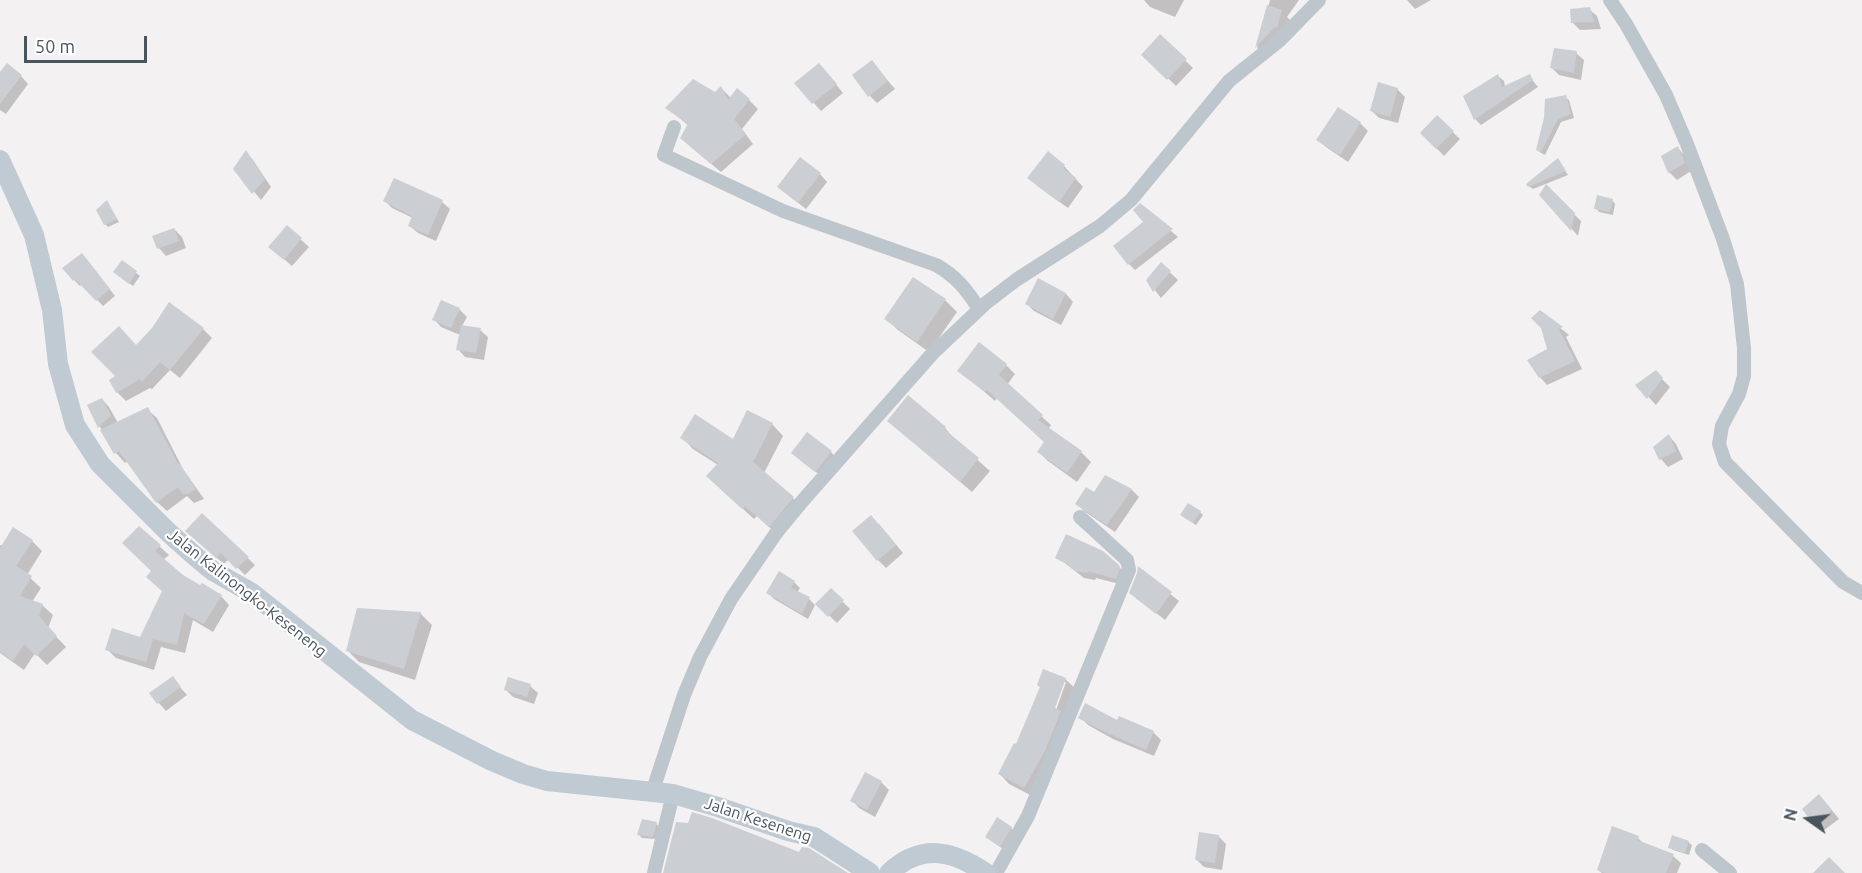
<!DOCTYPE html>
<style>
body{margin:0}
#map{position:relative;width:1862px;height:873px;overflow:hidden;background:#f3f1f1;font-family:Ubuntu,sans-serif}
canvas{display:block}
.north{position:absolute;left:1778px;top:789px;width:60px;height:60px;-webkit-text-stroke:4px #fff;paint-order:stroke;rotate:284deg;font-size:16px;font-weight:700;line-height:24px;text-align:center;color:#49555e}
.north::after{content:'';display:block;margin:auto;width:21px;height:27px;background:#49555e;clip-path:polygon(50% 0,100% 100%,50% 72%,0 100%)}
.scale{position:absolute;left:24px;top:36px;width:123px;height:27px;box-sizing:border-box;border:3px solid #49555e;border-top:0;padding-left:8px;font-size:18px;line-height:21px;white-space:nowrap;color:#49555e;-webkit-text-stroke:4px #fff;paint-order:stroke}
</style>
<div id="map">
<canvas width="1862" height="873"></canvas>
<div class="north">N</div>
<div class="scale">50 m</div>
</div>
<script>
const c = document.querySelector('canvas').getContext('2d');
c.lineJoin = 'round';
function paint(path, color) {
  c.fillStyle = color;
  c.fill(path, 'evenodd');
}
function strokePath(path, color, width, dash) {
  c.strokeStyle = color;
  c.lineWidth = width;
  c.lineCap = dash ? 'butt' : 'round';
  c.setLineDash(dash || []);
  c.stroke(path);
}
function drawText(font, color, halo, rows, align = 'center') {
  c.font = font + ' Ubuntu,sans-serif';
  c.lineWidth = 4.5;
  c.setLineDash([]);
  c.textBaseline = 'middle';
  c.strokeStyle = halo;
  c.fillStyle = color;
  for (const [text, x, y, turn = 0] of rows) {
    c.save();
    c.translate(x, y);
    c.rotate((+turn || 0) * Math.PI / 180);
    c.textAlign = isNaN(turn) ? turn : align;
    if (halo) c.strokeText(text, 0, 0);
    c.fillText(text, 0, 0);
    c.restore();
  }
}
paint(new Path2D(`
 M1144,0H1184L1175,17L1150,7Z
 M1270,0H1299L1287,17L1292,22L1266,58L1257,48Z
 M1407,0H1431L1415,9Z
 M1589,9L1597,16L1601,29L1580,30L1572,22Z
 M1160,36L1193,68L1176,86L1143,54Z
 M1576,53L1584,60L1581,80L1559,75L1551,67Z
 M872,62L895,89L877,103L870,96Z
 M826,72L843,93L821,111L796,83Z
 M0,74L21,76L28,84L6,114L0,110Z
 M1498,76L1504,81L1505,87L1529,76L1538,87L1481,125L1476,120L1465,97Z
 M721,88L731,98L749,100L758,109L742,129L753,144L721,172L691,147L689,126L667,108L715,94Z
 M1397,89L1405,97L1398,123L1379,118L1372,111Z
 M1565,97L1569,100L1574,118L1561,122L1545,155L1541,153L1537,150Z
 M1339,109L1360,123L1368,131L1348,162L1326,147L1318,140Z
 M1437,117L1460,139L1444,156L1422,133Z
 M1678,148L1685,156L1691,171L1677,180L1669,172L1663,156Z
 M246,152L253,160L271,187L261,200L235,169Z
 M1561,164L1568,175L1533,189L1529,186Z
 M1064,166L1083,187L1068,208L1036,185Z
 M820,174L827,182L806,209L787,194Z
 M1546,187L1581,221L1578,236L1541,194Z
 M1612,200L1615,204L1613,215L1599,212L1596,208Z
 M385,201L442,202L450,209L436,241L418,233L410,226L413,218L392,208Z
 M107,202L119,222L108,227L105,224Z
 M1140,205L1178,237L1135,270L1129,264L1145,222Z
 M287,227L309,247L292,266L278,254Z
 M174,229L182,237L186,248L166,256L159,248Z
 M88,261L115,296L103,306L82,284L80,286L74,280Z
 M122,262L140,276L133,286L118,275Z
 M1161,264L1178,280L1161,298L1147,280Z
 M1039,280L1066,294L1073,302L1061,325L1034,311L1027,304Z
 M945,300L957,312L929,352L898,330L886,319Z
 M459,309L467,317L462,326L480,330L488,337L484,360L465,357L458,349L460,335L441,327L434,319Z
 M1540,312L1569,335L1566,337L1582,369L1547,385L1540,377L1549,350Z
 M203,329L212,338L180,378L170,370L152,389L150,388L126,401L117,392V377L136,346Z
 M1006,365L1015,374L1007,385L1051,425L1048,429L1081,452L1091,462L1077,482L1048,461L1039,452L1045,442L997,398L995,401L959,370Z
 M1655,372L1670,387L1656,405L1637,385Z
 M102,399L109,407L118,423L147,409L157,418L183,469L204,499L194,503L187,496L167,511L157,502L128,461L125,463L116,453L100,427L89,406Z
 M889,421L945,428L956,441L990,471L972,492Z
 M772,424L783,436L764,473L805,509L781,538L757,516L754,519L719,487L718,465L693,449L682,437L733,441Z
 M1669,436L1676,444L1683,459L1668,467L1661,459L1655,447Z
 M831,452L838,460L824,478L800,460Z
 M1106,477L1132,490L1139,497L1115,532L1084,511L1077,504L1095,494Z
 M1200,512L1203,515L1196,525L1185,518Z
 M202,515L255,565L245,575L229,559L224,564L195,539Z
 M879,524L903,553L886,568L878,560Z
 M139,528L169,555L163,560L182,577L221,596L229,605L213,632L193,620L185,653L161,647L154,670L116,658L107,649L140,639L163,591L153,571Z
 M32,541L42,551L27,575L41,588L32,602L42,605L53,615L48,628L66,647L47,665L35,653L24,670L0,653V545L3,546Z
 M1057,557L1118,566L1126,574L1123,585L1096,578L1095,580L1084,578Z
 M1139,569L1179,601L1165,620L1131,593Z
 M794,582L800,588L797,593L809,599L815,605L808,619L774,599L768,593Z
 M831,590L850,609L837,623L817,604Z
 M420,613L432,625L415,680L359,662L347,650Z
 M1044,671L1065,679L1075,688L1065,716L1070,722L1054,761L1034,797L1009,784L1000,774L1015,745L1017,746L1041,688L1038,685ZM1063,682H1066L1054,716L1051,715Z
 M172,678L187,695L166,711L151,694Z
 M530,686L538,693L534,704L513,697L506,690Z
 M1080,717L1118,722L1153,732L1161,740L1154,756L1113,739L1088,725Z
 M866,774L881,782L889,790L875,817L859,808L852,800Z
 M1827,804L1839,819L1823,831L1804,809Z
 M656,824L660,827L657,839L642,838L639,835Z
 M1011,828L1018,835L1008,853L987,837Z
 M1218,836L1226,844L1222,870L1204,867L1197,860Z
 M1638,838L1644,844L1673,856L1681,863L1677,873H1602L1598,870Z
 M1688,842L1692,845L1689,855L1673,850L1670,847Z`), '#0003');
paint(new Path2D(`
 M1267,5L1282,10L1277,28L1275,27L1255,48Z
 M1590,7L1594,22L1571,23L1570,9Z
 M1160,34L1187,59L1167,80L1141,55Z
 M1554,48L1577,51L1574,73L1550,68Z
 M872,60L888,81L868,97L852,75Z
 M7,63L22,75L0,104V72Z
 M819,63L837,84L812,104L794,83Z
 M1498,74L1502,87L1530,74L1533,80L1474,120L1463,96Z
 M693,79L715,92L721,86L728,100L737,88L750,99L734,119L746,134L711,164L680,138L688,124L665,108Z
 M1378,82L1398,88L1390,117L1370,111Z
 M1566,95L1571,114L1558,119L1541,152L1536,150L1544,118L1545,99Z
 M1338,107L1361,122L1340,155L1316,140Z
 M1437,115L1454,131L1436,149L1420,133Z
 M1678,146L1685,163L1668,173L1661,156Z
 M246,150L265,179L252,194L233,169Z
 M1048,151L1065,165L1063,168L1076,178L1059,202L1027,178Z
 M800,157L821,173L798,203L777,187Z
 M1558,158L1566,171L1528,187L1526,184Z
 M394,178L443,200L428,235L408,226L412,216L383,201Z
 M1546,184L1575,213L1571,231L1539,195Z
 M1597,195L1613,199L1610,212L1594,209Z
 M107,200L117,219L104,225L96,210Z
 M1140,203L1173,229L1128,265L1113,246L1143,222L1133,210Z
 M287,225L302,238L284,260L268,247Z
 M174,228L179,241L157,249L152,236Z
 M82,253L110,289L96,301L75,279L73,281L62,268Z
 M122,260L137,271L129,284L113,272Z
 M1161,262L1171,271L1153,292L1146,280Z
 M913,277L946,299L917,342L884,319Z
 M1038,278L1066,293L1053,319L1025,304Z
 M441,300L460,308L451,328L432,320Z
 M169,302L204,328L170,370L160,362L142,382L140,379L116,393L109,380L115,376L91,352L119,326L136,345L152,328Z
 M1540,310L1563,327L1559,329L1575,361L1539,378L1527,360L1547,349L1541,328L1531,318Z
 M461,325L481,328L476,353L456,350Z
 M979,342L1007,364L999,375L1043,415L1038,420L1082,451L1067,473L1037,452L1044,442L987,390L985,392L957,371Z
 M1656,370L1663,378L1647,399L1635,385Z
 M908,395L946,427L944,429L979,458L960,482L887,421Z
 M102,398L111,415L98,428L87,405Z
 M148,407L178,464L179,463L196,489L188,494H183L178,487L156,503L119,451L114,454L100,430Z
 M747,410L773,423L753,462L794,497L769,527L745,506L742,509L706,476L718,463L680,438L695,414L733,439Z
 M807,432L832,451L815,472L791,453Z
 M1669,434L1676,451L1659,460L1653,447Z
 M1105,475L1132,489L1107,525L1075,504L1086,487L1094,492Z
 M1188,503L1201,511L1193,523L1180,515Z
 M202,513L249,557L236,569L221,553L216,558L185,531Z
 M871,515L896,545L877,561L852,531Z
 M139,526L161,545L155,551L183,575L200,585L202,583L222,595L204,624L184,613L177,645L153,639L146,662L105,650L112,628L140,637L162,591L146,577L151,571L122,543Z
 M13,527L33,540L16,566L32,576L20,596L43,604L39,616L57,636L36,656L24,644L13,661L0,652V548Z
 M1066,534L1103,551L1119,565L1120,569L1116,579L1088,571V573L1075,571L1067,564L1055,558Z
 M1138,566L1172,592L1156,614L1129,593L1137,573Z
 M779,571L795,581L791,588L810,597L802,614L766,593Z
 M831,588L844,600L828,617L815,604Z
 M357,608L421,612L404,669L346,651Z
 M1043,669L1066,678L1055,708L1061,711L1045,751L1024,788L998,774L1014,743L1016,744L1040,687L1037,685Z
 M173,676L181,687L157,704L149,693Z
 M508,677L531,684L527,697L504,690Z
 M1085,703L1117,720L1119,716L1154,731L1146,750L1103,731L1078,718Z
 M865,772L882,781L867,810L850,801Z
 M1819,794L1832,810L1814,825L1802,809Z
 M692,812L712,818L799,852L802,847L809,848L848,873H663L676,822L688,823Z
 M997,817L1012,827L1000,847L985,837Z
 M642,819L657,822L653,837L637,835Z
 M1612,826L1639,836L1637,840L1674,854L1666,873H1605L1597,870Z
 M1199,832L1219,835L1215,863L1195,860Z
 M1672,835L1689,841L1685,853L1668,848Z
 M1829,857L1845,873H1813Z`), '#cbced3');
strokePath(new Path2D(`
 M1610,0L1626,24L1666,95L1687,144L1723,239L1737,284L1744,348V376L1739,394L1722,426L1719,444L1725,462L1843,582L1862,593
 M674,127L664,155L783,211L936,265C956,276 967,290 979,309
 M652,793L684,695L700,657L731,599L783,523L932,354L986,303L1016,280L1100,226L1131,200L1229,81L1280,40L1319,0
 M1702,850L1730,873
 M654,873L673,794
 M996,873L1028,816L1129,570L1127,560L1080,517`), '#bdc6cd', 14);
strokePath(new Path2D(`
 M0,160L34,235L52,310L58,364L75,425L100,464L168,532L196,557L213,571L252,593L412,720L492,761L523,774L547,781L673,794L718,807L788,831L814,837L870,873
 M889,873C921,843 952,850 986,873`), '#bfcad3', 20);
drawText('16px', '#49555e', '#fff', [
 ["Jalan Kalinongko-Keseneng",247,593,38],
 ["Jalan Keseneng",758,820,18]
]);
</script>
